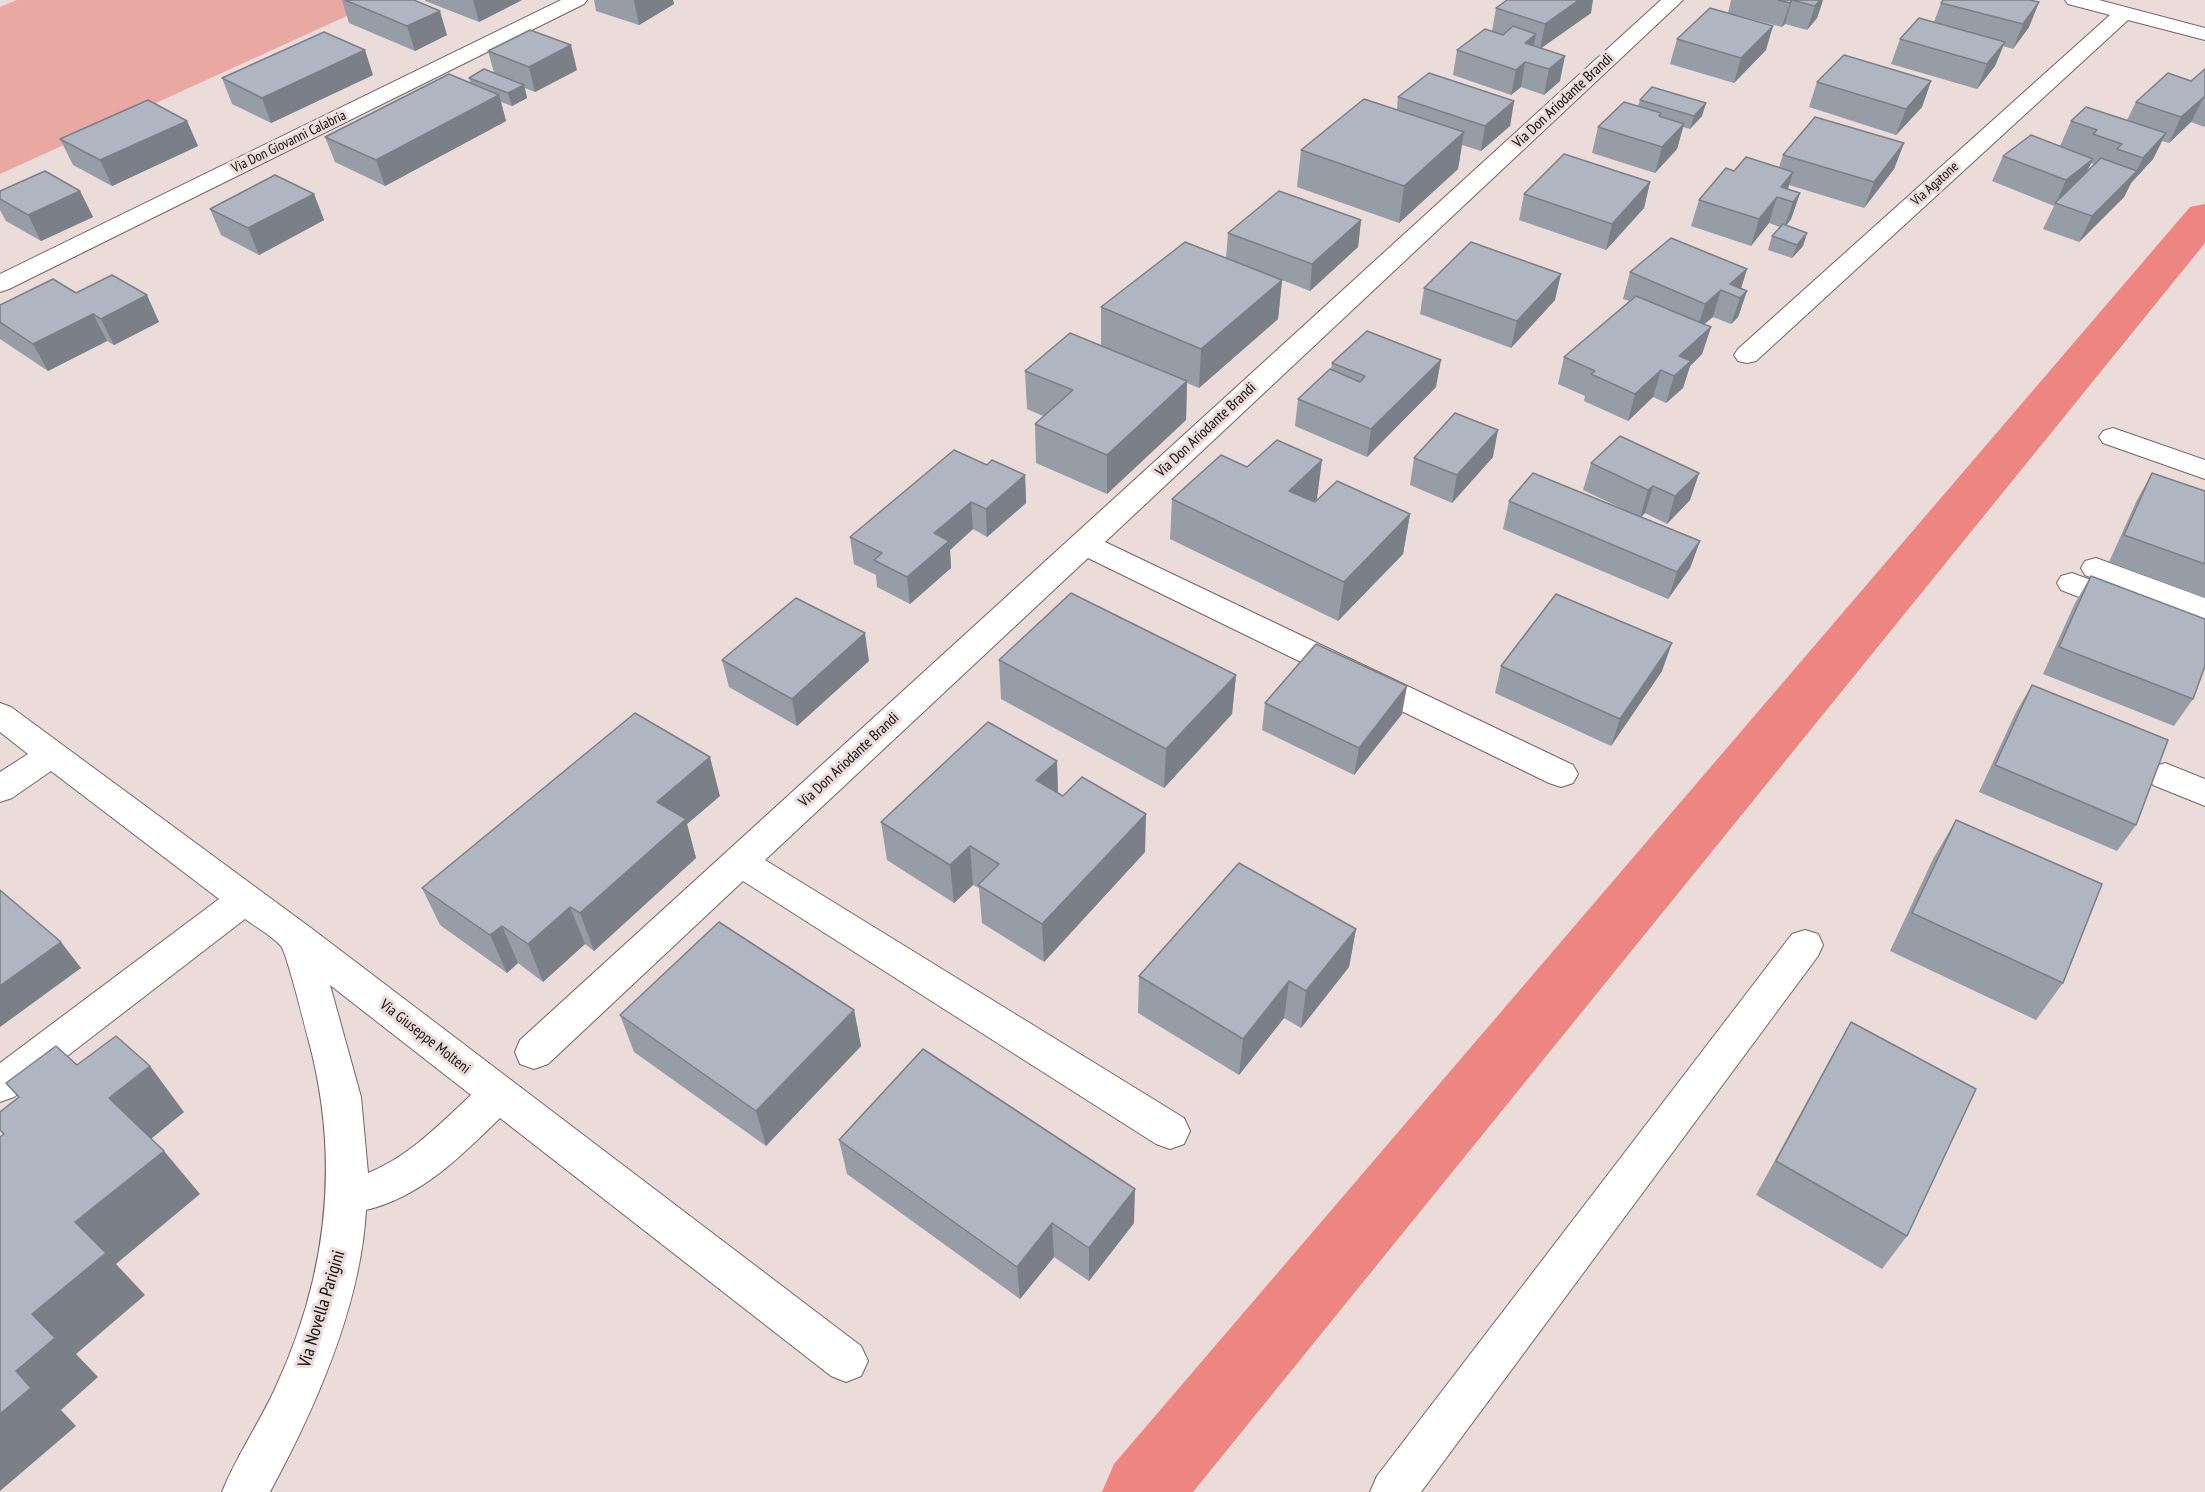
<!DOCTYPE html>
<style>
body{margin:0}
canvas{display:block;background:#ebdbd9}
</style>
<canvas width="2205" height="1492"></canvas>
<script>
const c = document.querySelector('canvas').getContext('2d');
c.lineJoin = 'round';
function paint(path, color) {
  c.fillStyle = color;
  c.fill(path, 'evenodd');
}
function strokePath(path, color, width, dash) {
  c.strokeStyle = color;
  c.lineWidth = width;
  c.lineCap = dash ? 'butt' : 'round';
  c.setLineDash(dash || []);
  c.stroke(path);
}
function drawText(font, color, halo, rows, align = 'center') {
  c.font = font + ' "PT Sans Narrow",sans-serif';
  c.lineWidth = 6;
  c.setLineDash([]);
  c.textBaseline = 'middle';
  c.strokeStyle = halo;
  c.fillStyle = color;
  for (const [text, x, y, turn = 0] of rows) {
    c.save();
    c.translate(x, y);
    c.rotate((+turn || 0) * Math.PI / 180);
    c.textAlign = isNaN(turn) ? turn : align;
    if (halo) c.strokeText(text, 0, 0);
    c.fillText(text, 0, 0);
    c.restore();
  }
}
paint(new Path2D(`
 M17,0H382L0,174V7Z`), '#eaa8a3');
paint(new Path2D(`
 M2205,204V243L1193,1492H1102L1114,1464L2190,207Z`), '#ed8680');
const minor = new Path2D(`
 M561,0H587L584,4L9,289L0,292V274Z
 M1661,0H1683L1105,542L1573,765L1578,774L1573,783L1561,787L1549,783L1088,558L765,860L1184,1118L1190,1131L1184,1144L1170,1149L1156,1144L743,881L548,1064L534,1069L520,1064L515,1052L520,1040Z
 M2065,0H2099L2205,28V40L2128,20L1756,361L1747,363L1738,361L1734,355L1738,349L2110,15L2068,4Z
 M2113,428L2205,460V479L2103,443L2099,437L2103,431Z
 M2096,558L2205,598V621L2085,575L2081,568L2085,561Z
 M2072,573L2205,623V646L2061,590L2057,583L2061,576Z
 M0,703L11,707L311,928L861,1346L868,1361L861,1376L846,1382L831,1376L500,1118C461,1156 421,1197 366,1210C361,1306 315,1409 270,1492H222C236,1457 258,1425 274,1391C328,1276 341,1160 308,1038C304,1023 287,954 281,946C272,936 256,927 245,919L14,1097L0,1102V1063L219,899L51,771L12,798L0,802V772L28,754L0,732ZM330,985L471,1095C440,1124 408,1157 368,1173L361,1097Z
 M2165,763L2205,779V806L2153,785L2148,776L2153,767Z
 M1805,930L1818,934L1823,945L1818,956L1421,1492H1370L1377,1476L1792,934Z`);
strokePath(minor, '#736564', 2);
paint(minor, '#fff');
paint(new Path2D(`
 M342,0H414L447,35L415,51L349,23Z
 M425,0H522L479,22L425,1Z
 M594,0H673L674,4L639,25L596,11Z
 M1731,0H1823L1817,18L1807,30L1785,24L1782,27L1728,13L1766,50L1734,83L1670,64L1677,39L1728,13Z
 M2039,2L2029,27L2013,49L2003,46L1995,66L1977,89L1891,64L1900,39L1934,22L1941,3Z
 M1496,8L1591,13L1541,48L1560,81L1544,95L1521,87L1511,95L1453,75L1457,50L1492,31Z
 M488,51L577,70L535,92L525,88L527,98L512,106L501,102L506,121L385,186L335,162L325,137L471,83L469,78L494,73Z
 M2205,69V126L2204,127L2191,122L2169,143L2162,141L2153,159L2131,183L2124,197L2079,242L2043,229L2054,206L1992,181L2003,156L2060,146L2071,121L2127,120L2136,102L2191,81ZM2091,163L2095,165L2087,172Z
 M373,75L271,123L232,104L222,78Z
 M1931,81L1922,107L1896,135L1809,107L1817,82Z
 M1398,97L1514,101L1510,126L1481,151L1462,145L1458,169L1399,223L1297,187L1301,150L1397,110Z
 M1640,100L1702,116L1690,129L1683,127L1677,149L1655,173L1592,153L1598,127L1638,106Z
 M187,121L198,146L112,186L73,165L60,139Z
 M1904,143L1894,169L1864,208L1789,185L1788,189L1800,193L1791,219L1786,226L1807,233L1803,246L1792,258L1768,250L1772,236L1780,227L1769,223L1751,246L1691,226L1699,200L1734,171L1779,167L1783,155Z
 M1650,182L1644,208L1606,250L1519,220L1524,194Z
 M0,191H80L93,217L41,241L6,221L0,210Z
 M314,194L324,220L259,255L221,235L210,209Z
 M1361,220L1358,247L1310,291L1282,280L1278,319L1199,388L1187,383L1186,420L1107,494L1036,463L1035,424L1043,416L1027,409L1025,371L1101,345V307L1226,258L1228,233Z
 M1747,269L1741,288L1747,291L1738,317L1731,324L1713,317L1704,324L1711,327L1702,354L1690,366L1683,388L1666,403L1653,397L1628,421L1584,401L1585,396L1558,384L1564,357L1629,301L1623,299L1630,272Z
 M1424,288L1555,300L1511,348L1420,314Z
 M76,293L159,322L114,345L107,341L48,371L0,339V305Z
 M1332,363L1436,387L1367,457L1295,426L1298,399L1331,370Z
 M1493,457L1452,503L1410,485L1414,458Z
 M1591,463L1699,473L1690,500L1667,524L1645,513L1641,517L1700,541L1690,568L1668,599L1503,529L1509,501L1627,511L1583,490Z
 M987,465L1025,475L1026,503L987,537L973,529L950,550L951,568L910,604L877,587L876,575L854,564L850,537Z
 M2152,473L2205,491V598L2109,562L2137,500Z
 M1172,499H1317L1314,502L1410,514L1403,554L1338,621L1170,539Z
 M2091,576L2193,699L2174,726L2043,674L2075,603Z
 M722,660L869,661L797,726L729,687Z
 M999,660L1236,675L1232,714L1164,788L1001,699Z
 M1501,666L1662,671L1611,746L1495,693Z
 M2032,685L2136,825L2117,851L1979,792L2016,712Z
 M1265,703L1402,714L1354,775L1262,730Z
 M1057,761L1058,793L1145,852L1044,962L982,923L979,888L973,885L954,903L887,860L881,822Z
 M720,796L687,824L696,858L594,951L585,944L543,982L518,963L507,973L440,925L422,888Z
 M1956,820L2063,983L2036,1020L1890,951L1933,859Z
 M1356,929L1349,967L1301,1028L1284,1018L1239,1075L1138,1013L1139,976Z
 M854,1010L861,1046L766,1146L634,1052L620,1015Z
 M1851,1022L1907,1236L1882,1269L1756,1195L1830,1059Z
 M839,1140L1134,1223L1089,1281L1054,1257L1020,1299L847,1174Z`), '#969da7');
paint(new Path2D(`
 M473,0H522L479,22Z
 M634,0H673L674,4L639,25Z
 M1579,0H1593L1591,13L1540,49L1545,24Z
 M1792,0L1785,24L1782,27L1790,3Z
 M1820,0H1823L1817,18L1807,30L1815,6Z
 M2039,2L2029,27L2013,49L2023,24Z
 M440,11L447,35L415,51L407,26Z
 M1773,26L1766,50L1734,83L1741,58Z
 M1536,34L1531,59L1525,62L1521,87L1511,95L1516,70L1525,43Z
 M2005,42L1995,66L1977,89L1987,64Z
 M571,45L577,70L535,92L529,67Z
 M365,50L373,75L271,123L262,98Z
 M1565,56L1560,81L1544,95L1549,69Z
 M1931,81L1922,107L1896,135L1906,109Z
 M524,85L527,98L512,106L508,93Z
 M499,95L506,121L385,186L376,160Z
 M2204,97L2191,122L2169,143L2181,117Z
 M1514,101L1510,126L1481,151L1485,126Z
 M1706,103L1702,116L1690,129L1694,116Z
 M187,121L198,146L112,186L100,160Z
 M1684,124L1677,149L1655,173L1662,147Z
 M1464,132L1458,169L1399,223L1404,186Z
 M2166,133L2153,159L2131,183L2124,197L2079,242L2092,216L2136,172L2143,158Z
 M1904,143L1894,169L1864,208L1874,182Z
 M2093,159L2081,184L2056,203L2066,180Z
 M1793,172L1785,198L1781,187Z
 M1650,182L1644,208L1606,250L1612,224Z
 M80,191L93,217L41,241L28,215Z
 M1800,193L1791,219L1784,228L1793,202Z
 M314,194L324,220L259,255L248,228Z
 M1777,197L1769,223L1751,246L1759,219Z
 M1361,220L1358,247L1310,291L1312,264Z
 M1807,233L1803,246L1792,258L1797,245Z
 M1747,269L1739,295L1730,284Z
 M1561,274L1555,300L1511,348L1517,321Z
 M1282,280L1278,319L1199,388L1201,349Z
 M1721,290L1713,317L1697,330L1705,304Z
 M1747,291L1738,317L1731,324L1740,298Z
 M147,295L159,322L114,345L101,319Z
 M93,314L107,341L48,371L33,344Z
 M1711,327L1702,354L1690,366L1683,388L1666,403L1674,376L1679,356Z
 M1441,360L1436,387L1367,457L1371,429Z
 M1661,370L1653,397L1628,421L1635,394Z
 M1187,381L1186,420L1107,494V455Z
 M1498,430L1493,457L1452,503L1457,475Z
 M1322,460L1317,499L1285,530L1289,491Z
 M1699,473L1690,500L1667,524L1675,496Z
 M1025,475L1026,503L987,537L986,509Z
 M1653,486L1645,513L1640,518L1648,490Z
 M971,502L973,529L950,550L951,568L910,604L907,577L934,533Z
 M1410,514L1403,554L1338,621L1344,582Z
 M1700,541L1690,568L1668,599L1677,572Z
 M865,633L869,661L797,726L792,699Z
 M1672,643L1662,671L1611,746L1620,719Z
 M1236,675L1232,714L1164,788L1166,749Z
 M1407,686L1402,714L1354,775L1359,748Z
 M710,757L720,796L687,824L696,858L594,951L580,913L657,802Z
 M1057,761L1058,800L1036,780Z
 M1146,814L1145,852L1044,962L1042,924Z
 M970,846L973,885L954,903L950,865Z
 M570,907L585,944L543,982L528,944Z
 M502,926L518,963L507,973L490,935Z
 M1356,929L1349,967L1301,1028L1306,991Z
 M61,942L81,968L0,1027V986Z
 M1289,981L1284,1018L1239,1075L1243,1039Z
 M854,1010L861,1046L766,1146L756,1111Z
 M150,1066L184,1112L146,1143L109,1098Z
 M164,1151L200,1194L116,1264L145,1295L76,1354L98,1377L61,1410L76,1426L0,1491V1414L16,1371L32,1314L75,1222Z
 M1135,1189L1134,1223L1089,1281V1248Z
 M1052,1223L1054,1257L1020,1299L1017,1267Z`), '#7a7f88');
const building = new Path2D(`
 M345,0H414L440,11L407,26Z
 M1507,0H1579L1545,24L1496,8Z
 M1778,0H1792L1790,3Z
 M1792,0H1820L1815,6Z
 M1943,0H2029L2039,2L2023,24L1941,3Z
 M1710,8L1773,26L1741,58L1677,39Z
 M1919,18L2005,42L1987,64L1900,39Z
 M1513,26L1536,34L1525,43L1565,56L1549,69L1525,62L1516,70L1457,50L1485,29L1503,35Z
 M530,30L571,45L529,67L488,51Z
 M324,32L365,50L262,98L222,78Z
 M1844,55L1931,81L1906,109L1817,82Z
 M484,69L524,85L508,93L469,78Z
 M2205,69V97H2204L2181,117L2136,102L2168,73L2191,81Z
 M1429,73L1514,101L1485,126L1398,97Z
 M449,74L499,95L376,160L325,137Z
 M1652,87L1706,103L1694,116L1640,100Z
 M1364,99L1464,132L1404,186L1301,150Z
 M148,100L187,121L100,160L60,139Z
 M1624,102L1661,113L1659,116L1684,124L1662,147L1598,127Z
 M2086,107L2166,133L2143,158L2117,149L2122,144L2093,134L2097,130L2071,121Z
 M1815,117L1904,143L1874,182L1783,155Z
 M2031,135L2093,159L2066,180L2003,156Z
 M1564,154L1650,182L1612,224L1524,194Z
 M1746,157L1793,172L1781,187L1800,193L1793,202L1777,197L1759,219L1699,200L1726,168L1734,171Z
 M2101,158L2137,171L2092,216L2055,203Z
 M45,171L80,191L28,215L0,199V191Z
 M275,175L314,194L248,228L210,209Z
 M1279,191L1361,220L1312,264L1228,233Z
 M1783,224L1807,233L1797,245L1772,236Z
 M1671,238L1747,269L1730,284L1747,291L1740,298L1721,290L1705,304L1630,272Z
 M1185,242L1282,280L1201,349L1101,307Z
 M1471,242L1561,274L1517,321L1424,288Z
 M112,275L147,295L101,319L93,314L33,344L0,322V305L53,279L76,293Z
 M1636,296L1711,327L1679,356L1691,361L1674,376L1661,370L1635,394L1591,374L1595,371L1564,357Z
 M1367,331L1441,360L1371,429L1298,399L1330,369L1360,382L1365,376L1332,363Z
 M1070,333L1187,381L1107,455L1035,424L1073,390L1025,371Z
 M1455,413L1498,430L1457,475L1414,458Z
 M1620,436L1699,473L1675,496L1653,486L1648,490L1591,463Z
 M1277,440L1322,460L1289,491L1315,502L1337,481L1410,514L1344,582L1172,499L1221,455L1247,467Z
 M954,450L987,465L992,460L1025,475L986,509L971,502L934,533L949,541L907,577L874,560L882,553L850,537Z
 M1533,473L1700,541L1677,572L1509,501Z
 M2152,473L2205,491V564L2124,535Z
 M2091,576L2205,619V666L2193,699L2059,647Z
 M1071,593L1236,675L1166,749L999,660Z
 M1556,594L1672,643L1620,719L1501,666Z
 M796,598L865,633L792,699L722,660Z
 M1316,644L1407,686L1359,748L1265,703Z
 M2032,685L2168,740L2136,825L1995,765Z
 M635,713L710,757L657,802L686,819L580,913L570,907L528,944L502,926L490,935L422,888Z
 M988,722L1057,761L1036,780L1063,796L1082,777L1146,814L1042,924L978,885L999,864L970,846L950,865L881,822Z
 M1956,820L2102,884L2063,983L1912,913Z
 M1239,863L1356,929L1306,991L1289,981L1243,1039L1139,976Z
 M0,890L61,942L0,986Z
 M719,922L854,1010L756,1111L620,1015Z
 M1851,1022L1976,1089L1907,1236L1776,1161Z
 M116,1036L150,1066L109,1098L164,1151L75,1222L106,1253L32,1314L55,1338L16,1371L31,1388L0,1414V1137L4,1134L0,1130V1112L19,1097L6,1083L56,1046L77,1065Z
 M923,1049L1135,1189L1089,1248L1052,1223L1017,1267L839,1140Z`);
paint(building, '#afb6c2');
strokePath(building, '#7a7f88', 1.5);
drawText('14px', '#100a0a', '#ebdbd9', [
 ["Via Don Giovanni Calabria",289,142,-26],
 ["Via Agatone",1935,184,-42]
]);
drawText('15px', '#100a0a', '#ebdbd9', [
 ["Via Don Ariodante Brandi",1563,101,-43],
 ["Via Don Ariodante Brandi",1206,430,-43],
 ["Via Don Ariodante Brandi",849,760,-43],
 ["Via Giuseppe Molteni",425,1037,38]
]);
drawText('18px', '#100a0a', '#ebdbd9', [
 ["Via Novella Parigini",322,1309,-73]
]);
</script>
